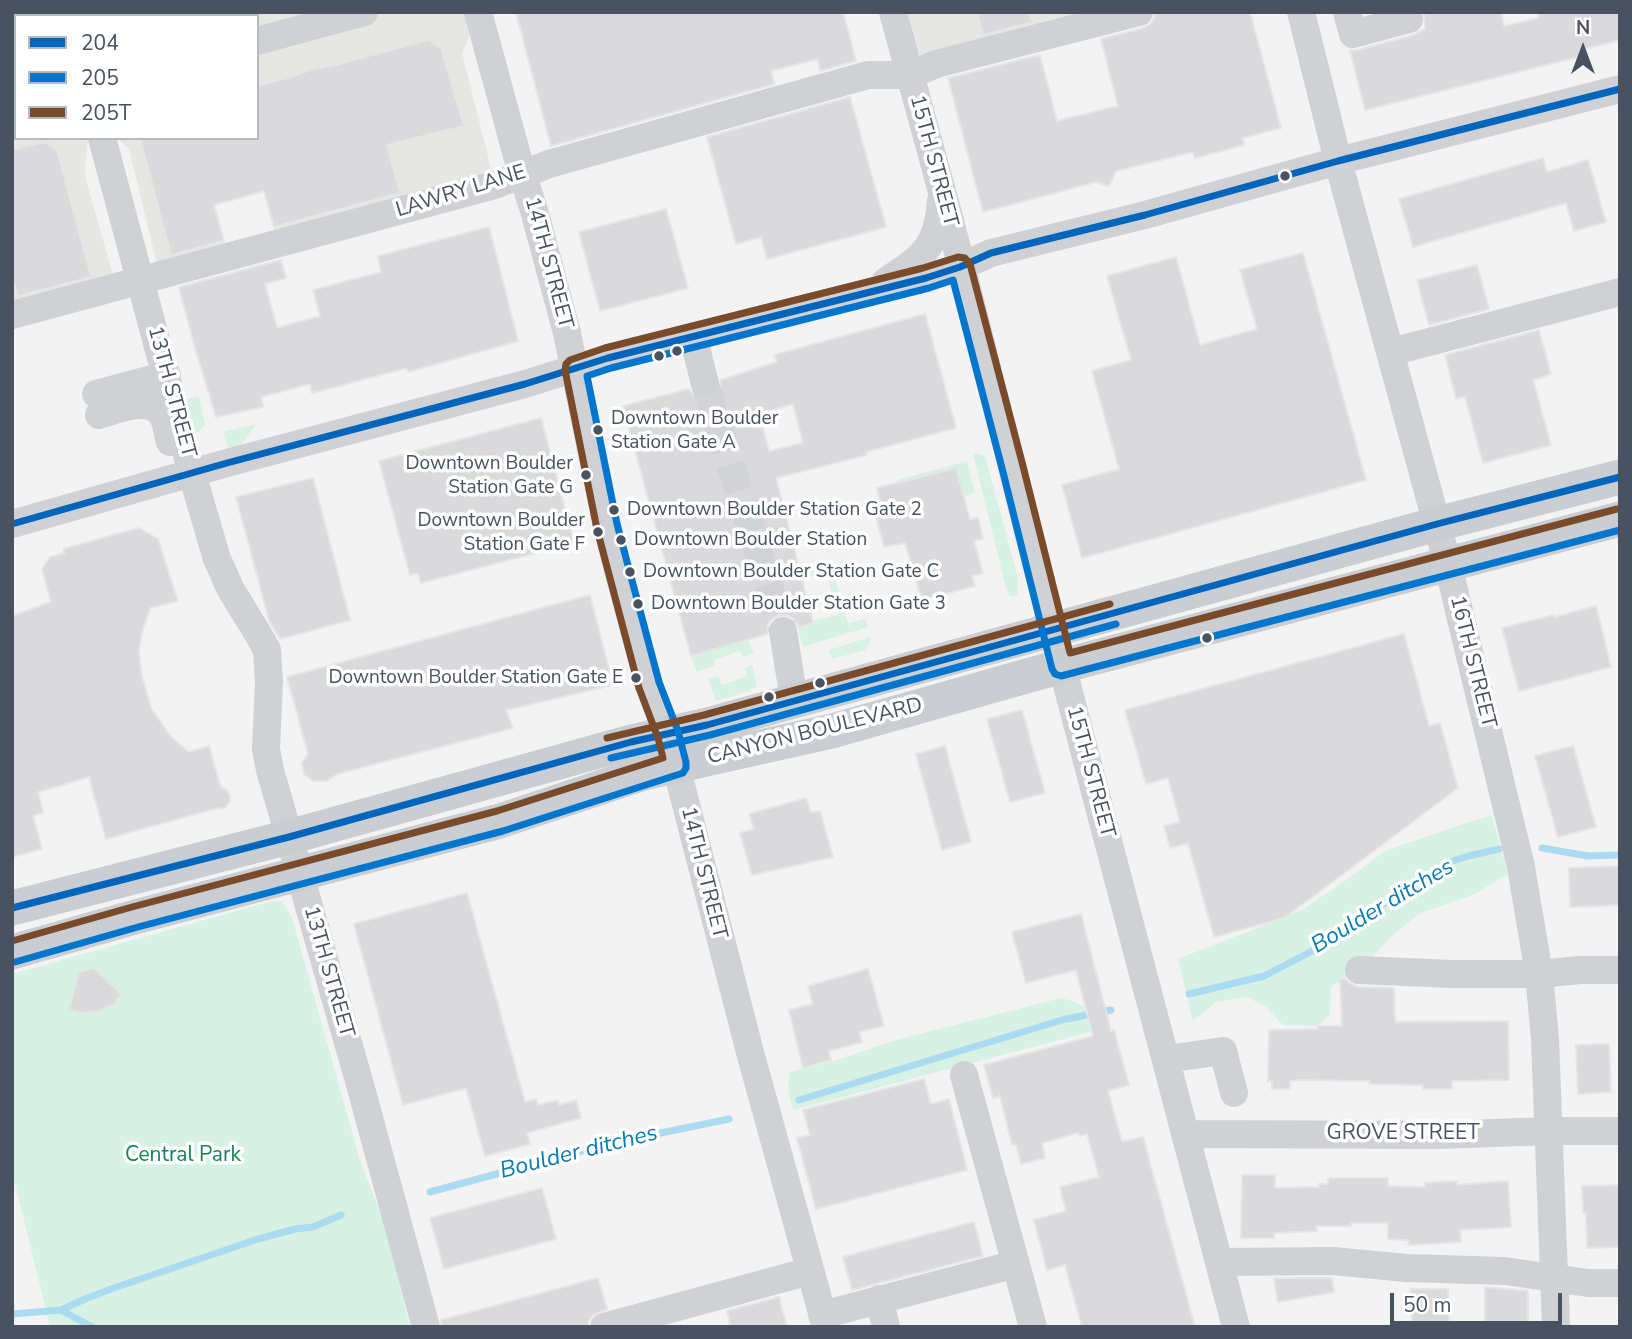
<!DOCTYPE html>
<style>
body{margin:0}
#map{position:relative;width:1632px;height:1339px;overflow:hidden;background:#f3f3f3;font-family:"Nunito Sans",sans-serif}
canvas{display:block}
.frame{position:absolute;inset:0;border:14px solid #495261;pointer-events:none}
.legend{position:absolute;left:14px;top:14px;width:245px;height:126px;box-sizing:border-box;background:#fff;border:2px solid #b6bac0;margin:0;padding:9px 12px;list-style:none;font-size:21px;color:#495261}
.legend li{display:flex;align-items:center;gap:14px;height:35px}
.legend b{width:35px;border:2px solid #b6bac0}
.north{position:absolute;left:1548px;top:14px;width:70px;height:70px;-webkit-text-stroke:5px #fff;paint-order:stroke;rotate:0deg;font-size:19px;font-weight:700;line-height:28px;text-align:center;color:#495261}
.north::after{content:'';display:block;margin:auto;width:24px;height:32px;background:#495261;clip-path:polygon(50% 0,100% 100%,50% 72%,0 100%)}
.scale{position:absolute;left:1390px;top:1293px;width:172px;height:32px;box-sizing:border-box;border:4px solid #495261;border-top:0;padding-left:9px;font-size:21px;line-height:24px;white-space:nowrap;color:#495261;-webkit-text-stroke:5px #fff;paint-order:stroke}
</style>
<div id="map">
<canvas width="1632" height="1339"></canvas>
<div class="frame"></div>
<ul class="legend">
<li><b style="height:9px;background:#0065bd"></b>204</li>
<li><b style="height:9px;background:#0076ce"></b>205</li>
<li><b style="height:9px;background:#7a4b2a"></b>205T</li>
</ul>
<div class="north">N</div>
<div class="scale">50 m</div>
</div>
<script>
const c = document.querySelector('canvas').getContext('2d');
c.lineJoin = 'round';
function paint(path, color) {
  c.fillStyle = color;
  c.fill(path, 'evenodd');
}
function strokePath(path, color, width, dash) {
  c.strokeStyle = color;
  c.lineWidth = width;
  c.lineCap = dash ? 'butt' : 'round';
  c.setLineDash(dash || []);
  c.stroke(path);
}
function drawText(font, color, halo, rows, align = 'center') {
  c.font = font + ' "Nunito Sans",sans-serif';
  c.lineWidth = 7;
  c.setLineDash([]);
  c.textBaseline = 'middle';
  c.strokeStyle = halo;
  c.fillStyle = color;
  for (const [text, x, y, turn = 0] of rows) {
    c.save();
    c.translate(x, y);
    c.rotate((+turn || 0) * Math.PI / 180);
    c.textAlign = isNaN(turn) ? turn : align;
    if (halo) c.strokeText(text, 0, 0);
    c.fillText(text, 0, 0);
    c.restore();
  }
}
paint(new Path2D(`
 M12,12H47L49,16H16V138H88L85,164L86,180L113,275L12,302Z
 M189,12H466L471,32L462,53L492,172L275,232L264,191L214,205L225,246L157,264L129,149L117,138H257V16H175Z
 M908,12H1102L920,57Z`), '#e6e6e2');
paint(new Path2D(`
 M199,396L205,425L200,431L193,434L183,400Z
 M256,424L241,445L228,448L223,432Z
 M973,453L985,456L1018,578L1017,596H1010L1006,588Z
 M967,461L975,493L964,496L956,468L898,483L897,480Z
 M831,563L848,623L865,619L868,627L803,647L797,627L813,623L812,621L838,615L826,572L802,580L800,574Z
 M870,637V642L865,650L832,659L829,650Z
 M748,639L754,654L743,657L740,651L714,660L715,666L697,672L691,656Z
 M752,665L757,686L749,691L716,701L708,678L718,676L722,685L747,676L744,668Z
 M1492,815L1508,874L1473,895L1420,913L1391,937L1359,971L1331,986L1330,1014L1318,1026L1283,1025L1266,1007L1247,997L1216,1002L1193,1021L1178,959L1302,910L1349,878L1385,851L1457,826Z
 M282,901L292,918L359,1157L387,1230L410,1327H50L12,1171V974L268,902Z
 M1061,998L1073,1001L1085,1008L1104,1006L1109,1027L793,1110L788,1088L790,1072L834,1061L896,1040Z`), '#d7f2e5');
strokePath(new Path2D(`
 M1542,848L1588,856L1620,855
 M1189,994L1264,976L1343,935L1359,919L1418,883L1447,863L1468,856L1499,849
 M799,1100L1062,1020L1111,1010
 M430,1192L607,1144L729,1119
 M61,1310L85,1299L111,1289L258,1239L295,1229L313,1227L341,1215
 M12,1314L61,1310L92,1327`), '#abdaf1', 7);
const building = new Path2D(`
 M516,12H843L856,61L820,71L818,59L771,71L774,84L551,146Z
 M977,12H1029L1032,22L983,35Z
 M1155,12H1250L1281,128L1242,138L1244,145L1195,158L1193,152L1116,171L1109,186L1096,182L983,212L948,78L1040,55L1057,121L1118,106L1101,39L1144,28L1151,23L1155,17Z
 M1424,12H1501L1504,26L1539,18L1538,12H1620V40L1581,50L1582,56L1365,110L1350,50H1357L1414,35L1425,29Z
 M428,40L441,48L464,126L387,145L400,193L274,227L264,191L214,205L224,241L171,255L140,138H257V86L291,77L313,69L339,64Z
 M850,97L886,227L767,259L761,237L736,244L707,137Z
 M44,142L57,150L91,277L18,296L12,278V150Z
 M1543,158L1547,172L1588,160L1606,222L1574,231L1566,203L1413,247L1399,199Z
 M666,209L688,288L600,311L579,232Z
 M489,227L518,341L408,372L407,368L312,393L310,384L261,397L263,407L216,417L195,348L179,287L281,260L286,278L265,284L277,328L320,316L313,290L381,272L378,256Z
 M1303,253L1366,480L1082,558L1062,485L1119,469L1092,371L1131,360L1107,276L1176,257L1200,345L1257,329L1240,270Z
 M1477,265L1489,309L1429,325L1417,280Z
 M925,314L956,428L866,452L867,455L776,478L813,623L799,627L795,620L790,616L780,615L772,619L768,624L767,634L691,656L623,406L689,389L694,396L700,400H710L716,396L721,389V380L777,362L774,355ZM793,404L803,443L769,451L759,414Z
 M1539,330L1551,374L1533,380L1551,445L1483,463L1465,397L1456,399L1445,355Z
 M541,418L574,543L421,583L418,573L410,575L379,461Z
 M956,468L970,520L978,517L983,539L974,541L983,573L972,576L975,586L922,600L905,543L884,547L874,509L882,507L877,488Z
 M313,478L350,620L280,639L269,620L236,497Z
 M139,528L158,539L178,601L150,608L142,632L139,650L141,672L151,708L171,737L189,752L209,746L221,788L226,789L230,796V802L224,808L214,809L106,839L89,777L38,792L43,812L33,816L42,849L12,857V616L51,602L42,569L50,557L65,553L63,549Z
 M590,595L613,685L506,710L513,728L337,774L327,781H313L304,774L302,763L308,754L287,677Z
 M1596,606L1611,667L1519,691L1502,628L1554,615L1555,617Z
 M1404,634L1429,726L1440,723L1458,788L1284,918L1214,937L1188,843L1170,848L1164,826L1180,822L1168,778L1146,784L1125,710Z
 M1022,710L1045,793L1010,802L987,719Z
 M945,746L971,842L942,850L916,754Z
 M1573,746L1596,827L1558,837L1535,756Z
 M806,798L811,813L820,811L833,857L752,875L740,833L754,829L749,814Z
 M1620,866V905L1570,907L1569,868Z
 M467,893L525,1102L536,1099L538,1105L558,1100L559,1105L576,1100L581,1118L527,1133L530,1144L485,1156L466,1088L403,1105L354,924Z
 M1081,914L1111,1031L1114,1030L1129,1085L1108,1091L1122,1142L1143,1137L1195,1327H1082L1065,1265L1047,1270L1034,1220L1066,1211L1060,1187L1099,1177L1087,1134L1079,1136L1078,1133L1042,1143L1045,1158L1021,1164L1016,1144L1012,1145L1000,1096L993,1098L984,1065L1093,1036L1076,970L1026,983L1012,932Z
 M94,968L121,994L114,1004L99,1011L83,1013L69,1010L79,972Z
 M868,969L884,1026L859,1032L862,1042L829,1051L831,1060L803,1068L789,1010L813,1004L808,986Z
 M1340,979H1345L1351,984L1358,987L1394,988L1395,1022L1508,1021L1509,1080L1452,1081V1089H1423V1085L1370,1084V1081L1299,1080L1290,1081V1089H1272V1081H1268L1269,1030L1318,1029V1026H1342Z
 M1609,1044L1611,1092L1578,1094L1576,1045Z
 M924,1079L931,1104L949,1099L967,1170L816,1209L797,1138L810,1135L803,1110Z
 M1242,1175H1275V1188L1319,1187V1184H1328V1178H1388V1186L1425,1187V1183L1457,1181V1185L1508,1181L1511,1227L1460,1230L1461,1242L1409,1245L1408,1240L1388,1239V1223H1351V1226H1316L1317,1231L1274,1233V1238H1241Z
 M1620,1185V1247L1587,1248L1586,1213H1583L1582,1186Z
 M542,1188L556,1239L444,1269L430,1218Z
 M974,1222L983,1256L852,1290L843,1257Z
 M598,1278L607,1309L593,1315L588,1322V1327H442L441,1320Z
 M1274,1278H1332L1334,1292L1278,1302Z
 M1485,1287L1528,1291V1323H1485Z
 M1411,1289H1448L1449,1327H1412Z
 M779,1297L787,1327H731L727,1311Z`);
paint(building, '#dadadc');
strokePath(building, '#e4e5e6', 2);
strokePath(new Path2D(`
 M705,384L783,631`), '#d1d3d6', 28, [28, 14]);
strokePath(new Path2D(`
 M69,12V16
 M478,12L522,174L534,210L567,333L607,526L615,559L649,685L668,735L751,1056L826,1327
 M893,12L950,221L1062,666L1236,1327
 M1301,12L1338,161L1448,565L1521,867L1539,974L1545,1039L1556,1327
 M1347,12L1353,34L1409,19L1407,12
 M257,41L364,12
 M12,107L16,106
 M102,138L192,474L217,559L231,590L258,634L267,650L269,682L266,749L270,770L359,1081L426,1327
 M886,281C922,258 938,247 941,201
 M12,315L495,185L549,164L868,75H910L936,64L1139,12
 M693,336L705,384
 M1391,352L1620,292
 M96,394L167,375
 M99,415C117,410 149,395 162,415C167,422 167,433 170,442
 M12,524L227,463L525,384L608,358L926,278L960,267L991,253L1145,215L1338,161L1620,89
 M783,631L794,700
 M1359,970L1453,974H1539L1580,970H1620
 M1167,1059L1223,1051L1234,1093
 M964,1075L1033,1327
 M1186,1134L1437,1135L1550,1131H1620
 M1220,1262L1333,1261L1406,1268L1505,1271L1588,1283H1620
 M879,1299L886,1327
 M822,1315L1016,1264
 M604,1327L810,1271`), '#cfd1d4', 28);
strokePath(new Path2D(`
 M12,908L289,837L631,742L707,725L1437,524L1620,477
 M12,952L135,917L500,821L644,773L832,731L1062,666L1620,519`), '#caced2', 35);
strokePath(new Path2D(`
 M12,524L227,463L525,384L608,358L926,278L960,267L991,253L1145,215L1338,161L1620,89
 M12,908L289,837L631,742L707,725L1437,524L1620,477`), '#0065bd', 7);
strokePath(new Path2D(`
 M611,758L710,735L1116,624
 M15,962L138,927L503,831L683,773L686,768V762L678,731L659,682L617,524L587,376L611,368L929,288L953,280L1003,472L1052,669L1055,674L1061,676L1620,530`), '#0076ce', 7);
strokePath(new Path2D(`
 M607,738L704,715L1110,604
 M12,941L132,907L497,811L663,758L658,738L639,688L597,529L565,370L566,364L570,360L605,348L923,268L958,257L965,258L970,264L1023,466L1070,653L1617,509`), '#7a4b2a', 7);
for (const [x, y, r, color] of [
 [1285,176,6,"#495261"],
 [677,351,6,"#495261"],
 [659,356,6,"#495261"],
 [598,430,6,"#495261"],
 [586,475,6,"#495261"],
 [614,510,6,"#495261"],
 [598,532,6,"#495261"],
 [621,540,6,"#495261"],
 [630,572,6,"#495261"],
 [638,604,6,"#495261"],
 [1207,638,6,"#495261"],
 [636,678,6,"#495261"],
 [820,683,6,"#495261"],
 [769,697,6,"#495261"]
]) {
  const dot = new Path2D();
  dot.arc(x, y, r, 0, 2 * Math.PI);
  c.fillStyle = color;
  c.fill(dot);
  strokePath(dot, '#fff', 2.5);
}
drawText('19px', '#495261', '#fff', [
 ["Downtown Boulder",611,419],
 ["Station Gate A",611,443],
 ["Downtown Boulder",573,464,"right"],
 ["Station Gate G",573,488,"right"],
 ["Downtown Boulder Station Gate 2",627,510],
 ["Downtown Boulder",585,521,"right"],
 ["Station Gate F",585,545,"right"],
 ["Downtown Boulder Station",634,540],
 ["Downtown Boulder Station Gate C",643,572],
 ["Downtown Boulder Station Gate 3",651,604],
 ["Downtown Boulder Station Gate E",623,678,"right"]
], 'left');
drawText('21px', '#495261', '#fff', [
 ["15TH STREET",933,161,75],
 ["LAWRY LANE",461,192,-17],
 ["14TH STREET",548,263,75],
 ["13TH STREET",171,392,75],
 ["16TH STREET",1472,662,76],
 ["CANYON BOULEVARD",815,732,-14],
 ["15TH STREET",1090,772,75],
 ["14TH STREET",703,873,76],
 ["13TH STREET",328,972,74],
 ["GROVE STREET",1403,1134]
]);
drawText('21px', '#148257', '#fff', [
 ["Central Park",183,1156]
]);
drawText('italic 23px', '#067cb6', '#fff', [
 ["Boulder ditches",1383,907,-31],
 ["Boulder ditches",579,1153,-14]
]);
</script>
